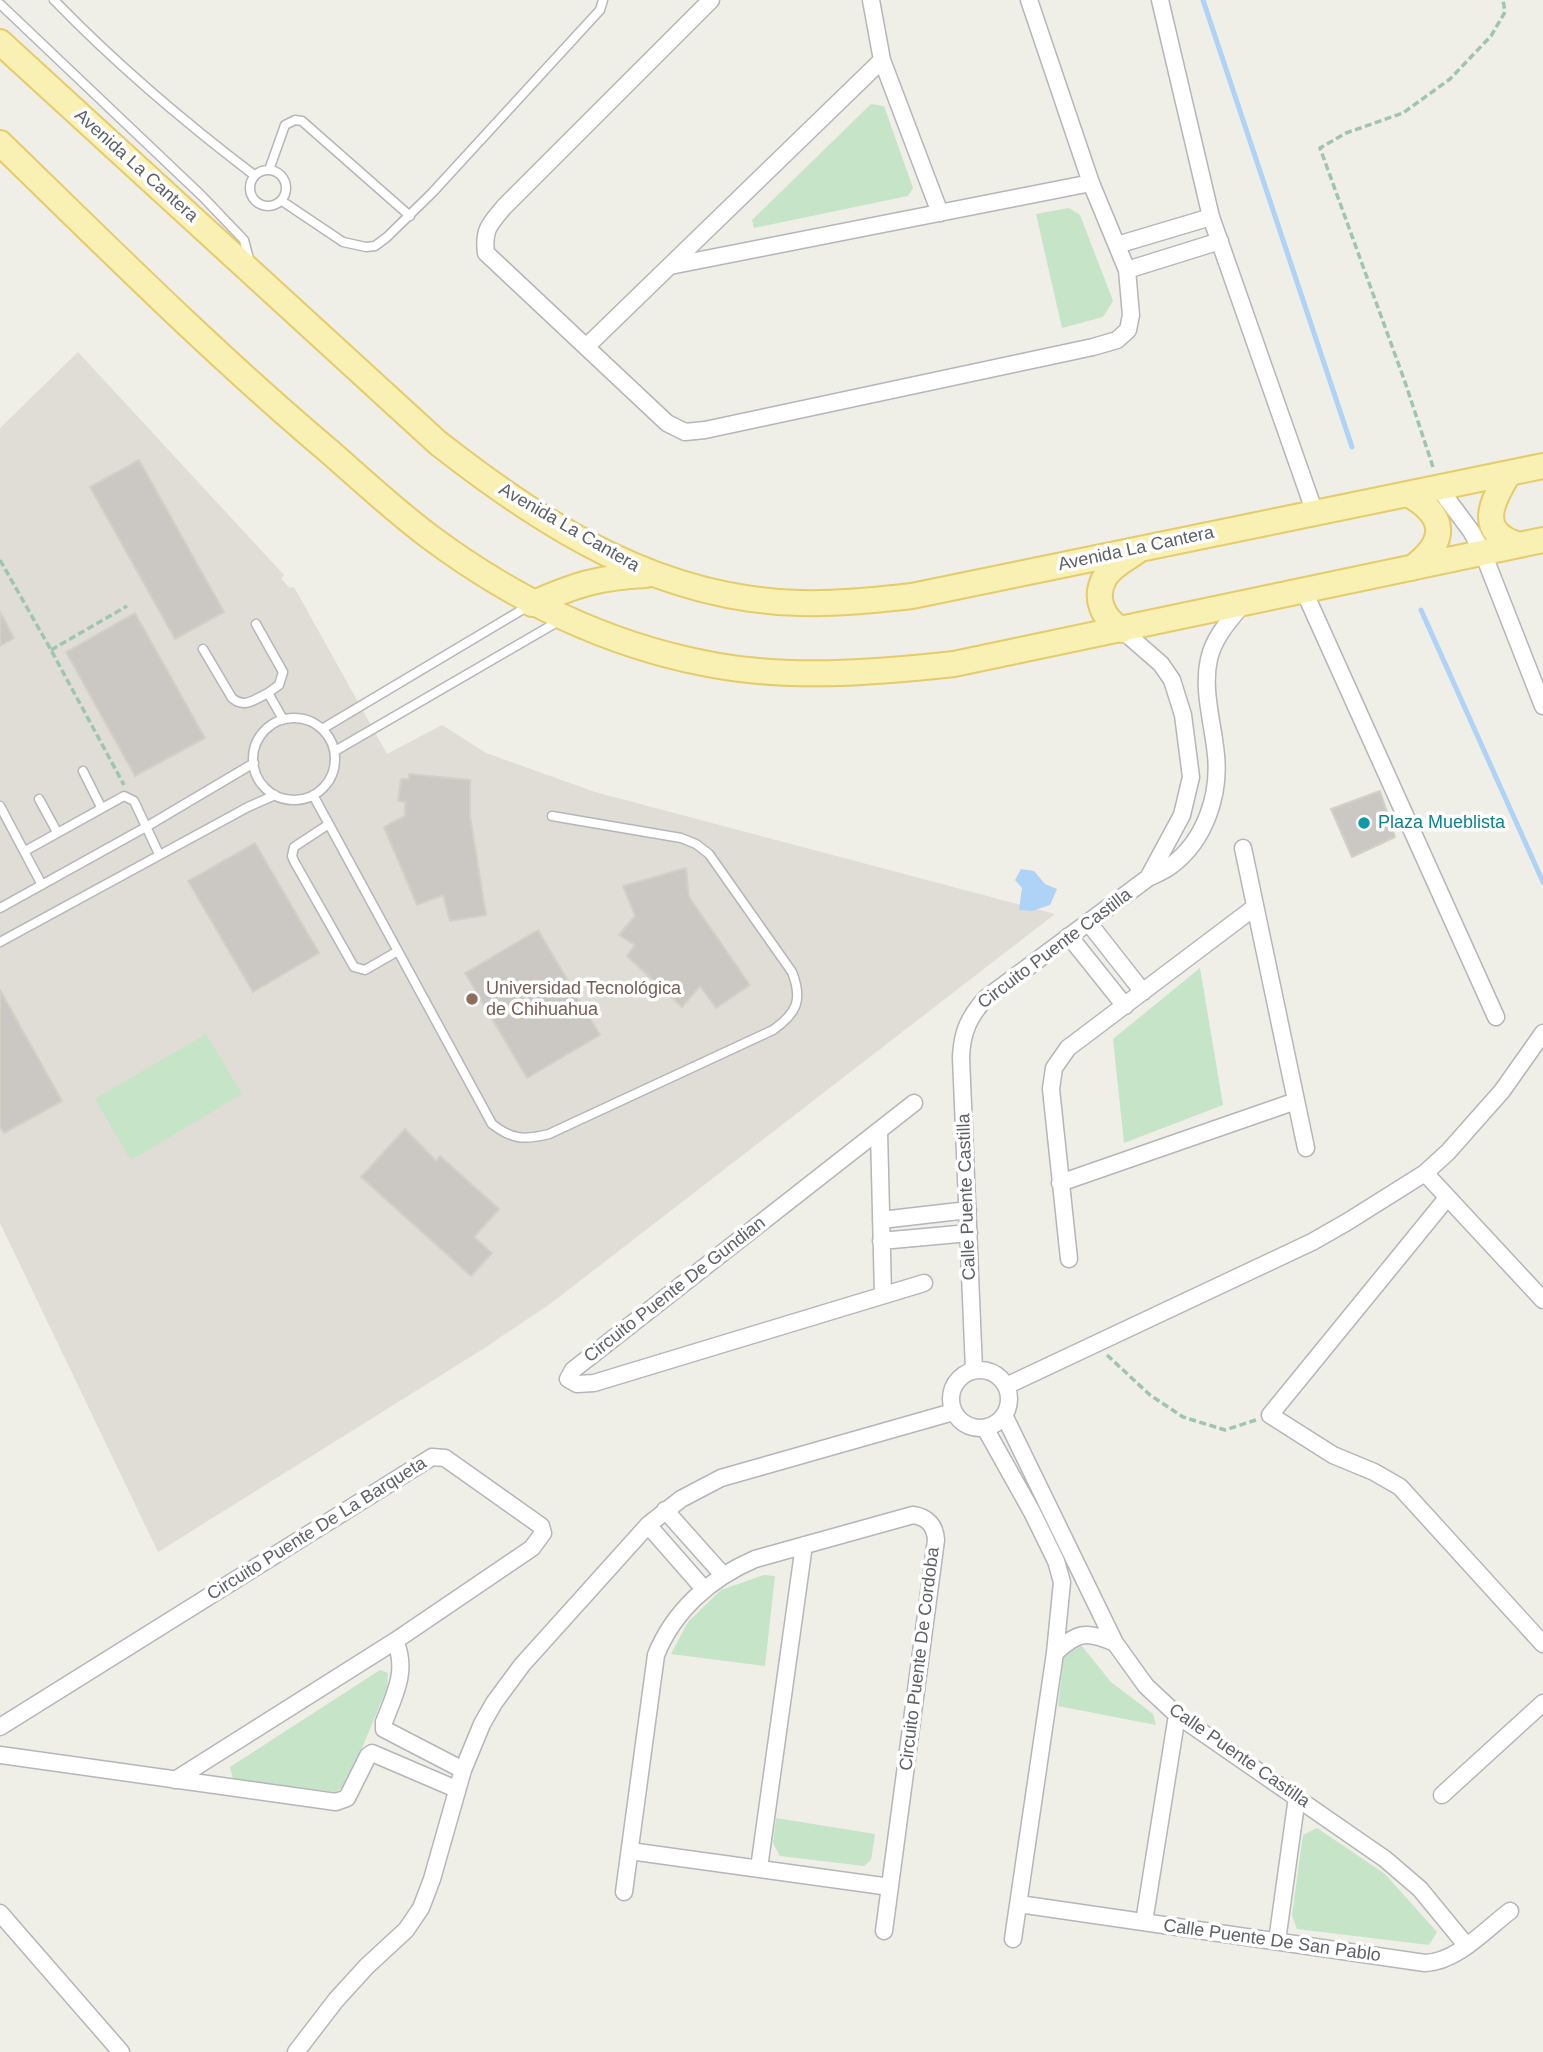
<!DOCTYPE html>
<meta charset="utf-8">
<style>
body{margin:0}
canvas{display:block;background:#efeee7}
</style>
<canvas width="1543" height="2052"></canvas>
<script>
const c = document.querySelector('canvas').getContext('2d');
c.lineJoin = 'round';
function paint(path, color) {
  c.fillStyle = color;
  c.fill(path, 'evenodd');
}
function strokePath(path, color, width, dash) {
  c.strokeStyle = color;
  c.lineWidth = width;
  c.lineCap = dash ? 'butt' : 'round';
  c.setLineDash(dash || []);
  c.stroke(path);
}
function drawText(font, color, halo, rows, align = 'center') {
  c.font = font + ' Arial,sans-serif';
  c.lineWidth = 7;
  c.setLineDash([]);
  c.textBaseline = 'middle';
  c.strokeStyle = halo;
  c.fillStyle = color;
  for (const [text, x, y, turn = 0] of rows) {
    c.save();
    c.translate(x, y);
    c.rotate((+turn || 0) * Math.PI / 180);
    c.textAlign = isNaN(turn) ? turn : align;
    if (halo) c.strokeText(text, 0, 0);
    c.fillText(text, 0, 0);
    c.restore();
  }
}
paint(new Path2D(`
 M78,352L284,575L281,579L290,588L294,587L387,754L442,725L486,753L595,792L1055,914L550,1304L483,1349L158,1552L0,1223V428Z`), '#dfddd5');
paint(new Path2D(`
 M871,104L884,106L913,188L908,196L754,228L752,220Z
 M1069,208L1080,215L1113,301L1103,317L1062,328L1036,214Z
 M1200,968L1223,1105L1124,1143L1113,1039Z
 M206,1034L242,1094L131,1160L95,1099Z
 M764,1575L775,1576L765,1666L671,1654L688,1622L721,1590Z
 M1081,1645L1111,1682L1153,1714L1156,1725L1058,1706L1064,1655Z
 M380,1670L388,1673L387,1688L347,1784L336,1792L233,1779L230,1767Z
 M776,1818L875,1834L871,1860L864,1866L780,1856L773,1843Z
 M1317,1828L1385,1874L1437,1932L1429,1945L1297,1929L1292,1915L1303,1835Z`), '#c6e4c8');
paint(new Path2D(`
 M1021,869L1034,871L1045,884L1057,889L1050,905L1032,911L1019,910L1022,888L1015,880Z`), '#afd3f7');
strokePath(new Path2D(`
 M1203,0L1352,447
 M1421,610L1543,882`), '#afd3f7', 5);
const building = new Path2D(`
 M139,460L224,612L175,639L90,487Z
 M0,612L14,638L0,646Z
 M135,613L205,738L135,776L66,652Z
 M409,774L470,780V816L486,915L450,921L443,895L417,905L384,827L405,816V802L398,801L401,779H409Z
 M1380,791L1395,837L1352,857L1331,809Z
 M255,843L319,953L253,992L188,881Z
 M686,868L689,897L750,985L716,1008L700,986L682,1007L627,956L635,945L619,935L635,916L623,886Z
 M538,930L600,1035L527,1078L465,973Z
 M0,990L62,1101L4,1133L0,1127Z
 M405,1129L436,1161L440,1156L499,1209L474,1237L492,1253L471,1276L361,1177Z`);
paint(building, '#cbc8c4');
strokePath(building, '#d3d0c6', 2);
const lane = new Path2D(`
 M54,0C116,64 183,121 254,175
 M0,4L202,196L244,240L249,259
 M250 188a18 18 0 1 1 36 0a18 18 0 1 1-36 0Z
 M269,170L285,125L295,120L302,121L410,216
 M282,201L343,242L366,247L375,246L387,237L432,193L600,10L603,0
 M256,624L283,672L279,685L268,693L283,719
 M203,649L232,698C245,709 255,699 268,693
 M253 759a41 41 0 1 1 82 0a41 41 0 1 1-82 0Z
 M322,729L530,605
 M335,751L559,621
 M83,771L101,807
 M313,795L492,1124C512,1140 525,1140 549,1134L773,1030C797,1013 803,1000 792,972L709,854L696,844L681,838L552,816
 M39,799L57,832
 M0,806L42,885
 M329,824L294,847L292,856L294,861L354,967L365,970L398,951
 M25,851L124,796L134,801L159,854
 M0,908L146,827L254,763
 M0,942L248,807L275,795`);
const street = new Path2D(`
 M711,0L504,207C490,224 483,229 486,253L667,423L685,432L705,430L1093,347L1117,340L1128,330L1131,315L1127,270L1091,183L1029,0
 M1160,0L1211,217L1315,513
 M882,60L940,213
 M1117,245L1211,217
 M670,266L1091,183
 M1127,270L1220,241
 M586,347L882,60L871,0
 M1439,488L1471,531L1483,553L1543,706
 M1304,591L1496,1017
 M1122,630L1161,664L1172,680L1183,715L1191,777L1182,815L1148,878
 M1243,848L1306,1148
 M1088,922L1143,992
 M1069,936L1125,1006
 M914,1103L573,1370L568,1379L577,1384L594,1383L924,1283
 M879,1131L883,1295
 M1425,1173L1543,1300
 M1060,1183L1296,1101
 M1447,1198L1270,1415L1333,1455L1374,1472L1400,1487L1543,1644
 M881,1220L968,1210
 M881,1241L969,1233
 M1069,1259L1051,1089L1054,1068L1068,1048L1255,907
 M951 1399a29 29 0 1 1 58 0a29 29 0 1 1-58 0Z
 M974,1370L961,1057C962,1032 969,1017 985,999L1148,878C1156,874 1165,871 1172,865C1205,840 1220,795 1216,755C1213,723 1202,690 1209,659C1214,637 1229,621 1243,604
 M1006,1386L1312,1242L1347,1222L1425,1173L1448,1152L1502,1091L1543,1033
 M1004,1415L1115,1643L1146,1686L1177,1715L1385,1859L1420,1889L1466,1945
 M985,1428L1032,1512L1056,1561L1062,1582L1055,1653L1013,1939
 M665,1510L723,1575
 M648,1525L704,1589
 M395,1641C408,1670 395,1694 384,1722V1729L463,1770
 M1055,1653C1078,1631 1087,1631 1115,1643
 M0,1727L432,1457L445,1458L541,1526L543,1533L532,1548L395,1641L175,1780
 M0,1755L336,1802L347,1798L368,1756L372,1753L456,1789
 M1442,1795L1543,1703
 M630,1851L890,1887
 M759,1868L804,1545
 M624,1892L656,1655C674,1610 711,1578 755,1559L913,1515C927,1517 935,1525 936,1540L884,1931
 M1019,1904L1425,1963C1457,1962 1486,1929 1510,1911
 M0,1913L121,2052
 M1144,1922L1177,1715
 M1277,1941L1297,1797
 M296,2052L336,2000L367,1966L406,1930L421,1908L432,1879L463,1770L482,1724L494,1703L522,1665L648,1525L681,1499L721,1478L953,1412`);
const primary = new Path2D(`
 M0,42L438,443C545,527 660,600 800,603C838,604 874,600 912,596L1543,466
 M0,143C108,248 215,355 330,452C363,481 395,511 430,537C512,598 602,643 703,663C785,680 871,673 954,664L1543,540
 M1509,473C1492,502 1475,531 1519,545
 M1408,494C1447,516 1448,541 1412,568
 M532,604C574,585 600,577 646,575
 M1122,630C1103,619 1093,598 1105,577C1112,566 1126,559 1136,552`);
strokePath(lane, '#b4b6ba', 11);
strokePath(street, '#b4b6ba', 19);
strokePath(primary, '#e5cb6a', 28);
strokePath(new Path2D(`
 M1433,467L1405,382L1320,148L1346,133L1403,113L1450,79L1491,36L1505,12L1503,0
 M0,560L51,650L124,785
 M51,650L127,606
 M1107,1355L1150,1395L1183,1417L1225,1430L1256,1420`), '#9fc5ad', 3.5, [7, 3.5]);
strokePath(lane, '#fff', 8);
strokePath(street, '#fff', 16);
strokePath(primary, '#f8f1b3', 24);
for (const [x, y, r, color] of [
 [1364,823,7,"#0f9aa8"],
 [472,999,7,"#8d6e63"]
]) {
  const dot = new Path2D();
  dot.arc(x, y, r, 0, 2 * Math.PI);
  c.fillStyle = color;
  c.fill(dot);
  strokePath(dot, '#fff', 2.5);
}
drawText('18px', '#5e6166', '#fff', [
 ["Avenida La Cantera",136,166,42],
 ["Avenida La Cantera",569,528,30],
 ["Avenida La Cantera",1136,549,-12],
 ["Circuito Puente Castilla",1055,949,-37],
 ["Calle Puente Castilla",967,1197,-92],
 ["Circuito Puente De Gundian",675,1290,-38],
 ["Circuito Puente De La Barqueta",317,1529,-32],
 ["Circuito Puente De Cordoba",920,1659,-83],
 ["Calle Puente Castilla",1239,1756,35],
 ["Calle Puente De San Pablo",1272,1941,8]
]);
drawText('18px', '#0d838f', '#fff', [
 ["Plaza Mueblista",1378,823]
], 'left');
drawText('18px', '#785e54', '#fff', [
 ["Universidad Tecnológica",486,989],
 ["de Chihuahua",486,1010]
], 'left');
</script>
